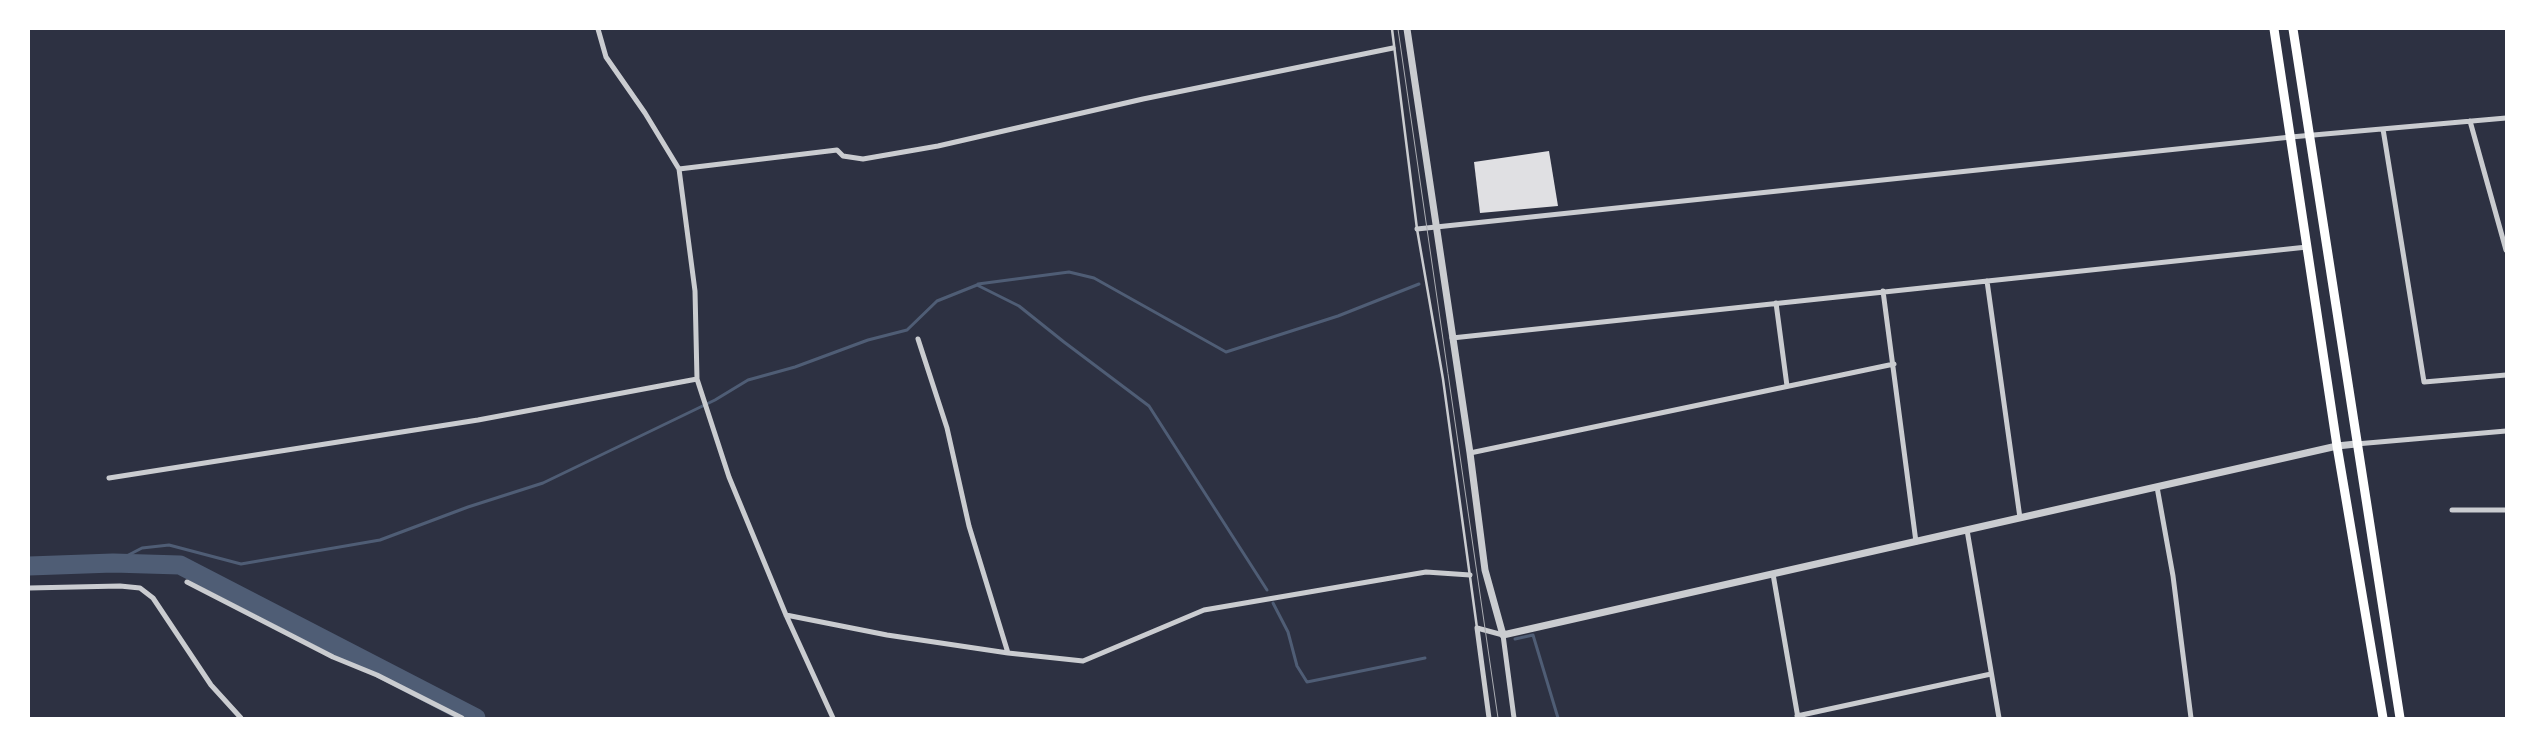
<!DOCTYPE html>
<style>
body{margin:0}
#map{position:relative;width:2535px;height:747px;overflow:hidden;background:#2d3142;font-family:Cabin,sans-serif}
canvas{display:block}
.frame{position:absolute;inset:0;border:30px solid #fff;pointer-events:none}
</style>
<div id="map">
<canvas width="2535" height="747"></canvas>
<div class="frame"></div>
</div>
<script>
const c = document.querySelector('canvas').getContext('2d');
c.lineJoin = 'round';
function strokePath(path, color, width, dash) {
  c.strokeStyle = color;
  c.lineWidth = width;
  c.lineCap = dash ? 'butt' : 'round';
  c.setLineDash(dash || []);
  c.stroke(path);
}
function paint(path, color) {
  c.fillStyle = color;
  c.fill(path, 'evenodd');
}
strokePath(new Path2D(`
 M978,284L1069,272L1094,278L1226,352L1338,316L1419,284
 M113,563L142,548L169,545L241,564L380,540L468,507L543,483L715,400L748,380L795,367L868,340L907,330L937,301L977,285L1019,306L1064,342L1149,406L1267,590
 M1273,603L1288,632L1297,666L1307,682L1425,658
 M1515,639L1533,635L1558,718`), '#4f5d75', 3);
strokePath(new Path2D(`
 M29,566L113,563L180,565L476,718`), '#4f5d75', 19);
paint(new Path2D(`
 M1549,151L1558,206L1480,213L1474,162Z`), '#e0e0e3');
strokePath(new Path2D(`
 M1392,29L1417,229L1443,379L1477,628`), '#caccd0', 2.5);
strokePath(new Path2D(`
 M598,29L606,57L645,113L679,169L695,291L697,379L729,477L786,615L833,718
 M2470,121L2506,250
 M2383,129L2424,382L2506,375
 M679,169L837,150L843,156L863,159L938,146L1143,99L1393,48
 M1417,229L2291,137L2506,118
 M1987,281L2020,518
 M1883,291L1916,542
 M1776,303L1787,386
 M1452,338L2307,247
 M918,339L947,428L969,526L1008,653
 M2356,444L2506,431
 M1470,453L1894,364
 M109,478L478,420L697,379
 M2157,487L2173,576L2191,718
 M2452,510H2506
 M1967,530L1999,718
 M1773,574L1798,718
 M187,582L333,657L377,675L462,718
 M29,588L120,586L140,588L153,598L211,685L241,718
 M786,615L887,635L1008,653L1083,661L1204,610L1426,572L1470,575
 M1797,716L1991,674
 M1489,718L1477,628L1503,635L1514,718`), '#caccd0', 5);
strokePath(new Path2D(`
 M1407,29L1470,453L1485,570L1503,635L2337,446L2356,444`), '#caccd0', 7);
strokePath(new Path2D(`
 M2274,29L2337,446L2383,718
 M2293,29L2400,718`), '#fff', 9);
strokePath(new Path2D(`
 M1398,29L1498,718`), '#abadb3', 1);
</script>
